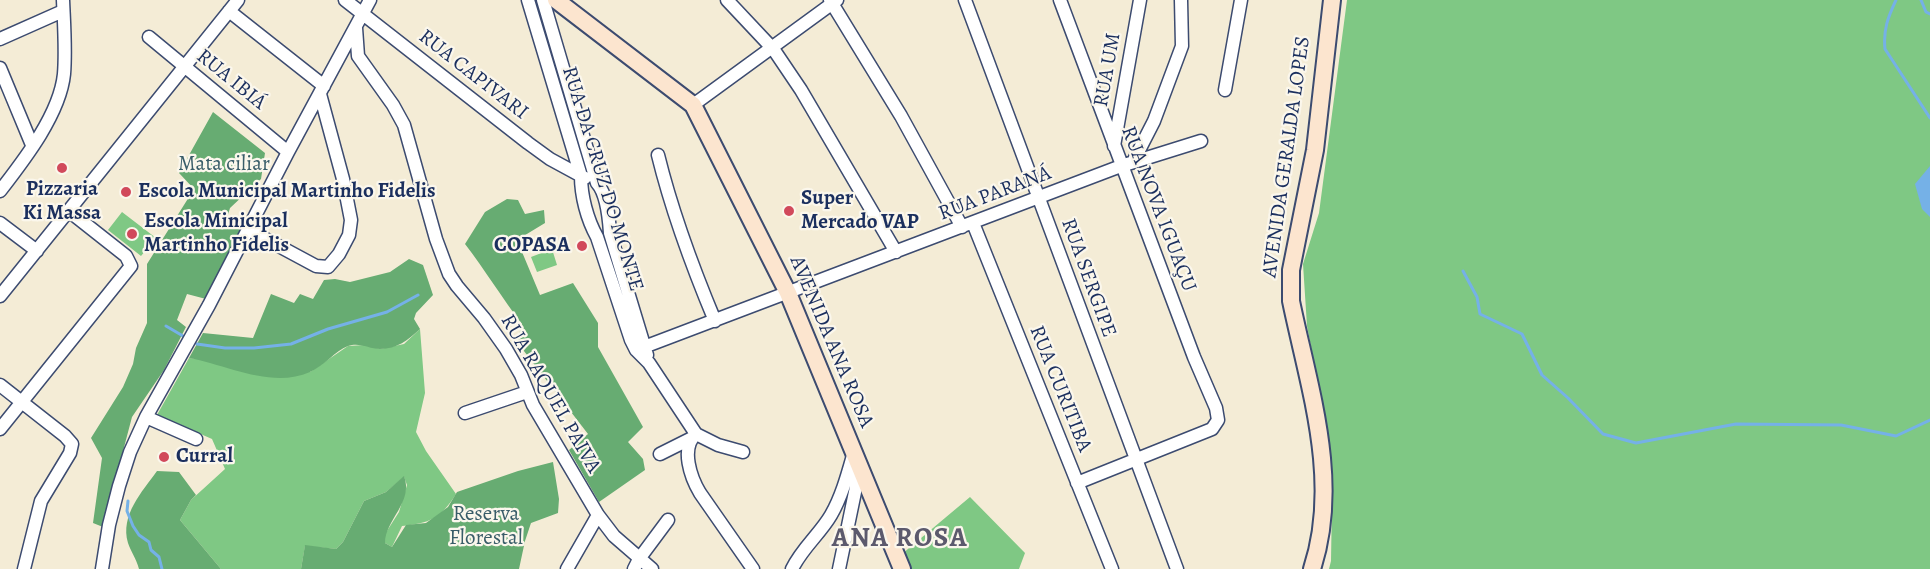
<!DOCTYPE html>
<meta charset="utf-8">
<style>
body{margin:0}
canvas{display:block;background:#f4ecd6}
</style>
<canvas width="1930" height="569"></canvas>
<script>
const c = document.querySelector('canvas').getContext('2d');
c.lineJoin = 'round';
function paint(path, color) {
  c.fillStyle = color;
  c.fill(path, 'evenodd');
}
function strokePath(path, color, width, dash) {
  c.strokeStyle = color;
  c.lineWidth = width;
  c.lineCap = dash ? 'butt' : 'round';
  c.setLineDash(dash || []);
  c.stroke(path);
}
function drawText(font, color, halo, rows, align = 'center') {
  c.font = font + ' Alegreya,serif';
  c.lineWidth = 4.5;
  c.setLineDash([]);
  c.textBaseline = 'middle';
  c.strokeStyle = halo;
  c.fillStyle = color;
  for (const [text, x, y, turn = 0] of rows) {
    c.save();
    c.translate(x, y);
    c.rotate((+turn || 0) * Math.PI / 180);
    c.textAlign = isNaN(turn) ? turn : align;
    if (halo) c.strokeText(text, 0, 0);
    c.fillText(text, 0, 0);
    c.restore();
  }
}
paint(new Path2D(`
 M1347,0H1930V569H1329L1331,561L1332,500L1327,429L1307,326L1303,264L1319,213Z
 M122,212L156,238L141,256L108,230Z
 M552,249L557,265L537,272L531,257Z
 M420,329L425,393L416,432L426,451L456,494C440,519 430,523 402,526L392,547L385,543V534L399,512L407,485L404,477L386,492L364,501L343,542L336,549L305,546L301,569H221L180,520L191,500L225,469L212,439L157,415L189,358L310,372L348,346L364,345L380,349L404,344Z
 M970,497L1025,553L1019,569H908L902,554Z`), '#7fc884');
paint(new Path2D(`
 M213,112L265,153L261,179L230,208L227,218L242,228L206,299L187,294L177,320L186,327L164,370L132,417L103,527L93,523L102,458L91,438L123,387L133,364L136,348L147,323V264L194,189L179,173Z
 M507,199L518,200L525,214L544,210L545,223L517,240L540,295L573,283L598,323V347L643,427L628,442L643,459L645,470L599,502L569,450L588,434L517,342L522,324C502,298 485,270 465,244L485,212Z
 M409,259L423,265L433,295L416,313L414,319L420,329C408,340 397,349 380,349C369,349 360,342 348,346C335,351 324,366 310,372C272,389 227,365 189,358L203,333L253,338L271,294L294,303L300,294L313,299L324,280L335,279L350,282L390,272Z
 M553,462L559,499L558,513L531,523L525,541L519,569H301L305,545L336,549L343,542L364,501L386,492L404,476C414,502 385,520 385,543L392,547L406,525L426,523L448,507L457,492L518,471Z
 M157,471L179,472L196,495L191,500L180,520L221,569H139C136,558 131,552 128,543C120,515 142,492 157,471Z`), '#67ac72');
paint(new Path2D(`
 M1930,166V217L1922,209L1915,184Z`), '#75b1e7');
strokePath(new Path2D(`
 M1896,0C1888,17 1883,30 1885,49L1930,118
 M1921,0L1926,12L1930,14
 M1463,271L1477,297L1480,314L1522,334L1542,375L1568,398L1603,434L1636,443L1736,424L1841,425L1896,436L1930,420
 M166,326L183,336
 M197,344L225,348H254L291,344L328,329L387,312L418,295
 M128,501L127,511L133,526L139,535L149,542L151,550L159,557L162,569`), '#75b1e7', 3);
const street = new Path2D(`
 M345,0L528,143L550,159L585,178
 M528,0L581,176C581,196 587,219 597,237L631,340L636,350L649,363L696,434C680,448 691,478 700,493L753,569
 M543,0L597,183C607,194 609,218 610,233L647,355
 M727,0L774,50L801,90L896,252
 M830,0L901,116L962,227
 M965,0L1177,569
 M1060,0L1194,357L1216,408L1218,420L1212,429L1077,483
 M229,11L324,86
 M356,28L358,56L393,105L404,125L436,239L449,274L457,286L484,318L506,349L521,375L533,405L598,515L614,536L652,569
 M149,37L288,152
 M0,39L63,11
 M0,68L32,145
 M1225,90L1241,0
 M693,105L837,0
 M1114,146L1140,0
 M658,155C672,212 692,266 715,321
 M1133,162L1154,121L1182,46L1181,0
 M0,191C24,160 60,114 64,74C66,50 64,24 63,0
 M0,223L37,251
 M973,223L1112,569
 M249,230L316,266L328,267L339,254L349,235L351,220L343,179L320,94
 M0,296L238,0
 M636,350L1121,166L1201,141
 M0,385L65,436L72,444L70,453L41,501L24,569
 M465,413L527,392
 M146,417L196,439
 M0,429L131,266L126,256L69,211
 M696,434L718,445L743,452
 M660,454L692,438
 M102,569L109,525L119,486L130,452L146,417L209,305L288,152L370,0
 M567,569L598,515
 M634,569L639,559L668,520
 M792,569C802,548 820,534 831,515C842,496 848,473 854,452
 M839,569L860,468`);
const secondary = new Path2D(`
 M556,0L693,105L788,293L902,569
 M1312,569C1341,481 1309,388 1291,301V270L1315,150L1332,0`);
strokePath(street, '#3c4b70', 15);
strokePath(secondary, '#3c4b70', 20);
strokePath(street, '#fff', 12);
strokePath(secondary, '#fce5cf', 16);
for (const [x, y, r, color] of [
 [62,168,6,"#d1495b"],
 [126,192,6,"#d1495b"],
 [789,211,6,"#d1495b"],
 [132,234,6,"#d1495b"],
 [582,246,6,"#d1495b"],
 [164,457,6,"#d1495b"]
]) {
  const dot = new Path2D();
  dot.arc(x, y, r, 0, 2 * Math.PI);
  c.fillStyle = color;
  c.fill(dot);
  strokePath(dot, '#fbf7ec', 2);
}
drawText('21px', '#1b2f5e', '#fbf7ec', [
 ["RUA UM",1108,70,-80],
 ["RUA CAPIVARI",473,75,38],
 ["RUA IBIÁ",231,80,39],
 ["AVENIDA GERALDA LOPES",1287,157,-82],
 ["RUA DA CRUZ DO MONTE",602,179,73],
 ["RUA PARANÁ",995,194,-21],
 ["RUA NOVA IGUAÇU",1158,209,69],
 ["RUA SERGIPE",1088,278,70],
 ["AVENIDA ANA ROSA",831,342,67],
 ["RUA CURITIBA",1060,389,68],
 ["RUA RAQUEL PAIVA",550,394,60]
]);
drawText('21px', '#395d69', '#fbf7ec', [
 ["Mata ciliar",224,165],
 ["Reserva",486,515],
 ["Florestal",486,539]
]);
drawText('bold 21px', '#1b2f5e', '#fbf7ec', [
 ["Pizzaria",62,190,"center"],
 ["Ki Massa",62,214,"center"],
 ["Escola Municipal Martinho Fidelis",138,192],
 ["Super",801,199],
 ["Mercado VAP",801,223],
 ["Escola Minicipal",144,222],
 ["Martinho Fidelis",144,246],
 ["COPASA",570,246,"right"],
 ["Curral",176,457]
], 'left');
c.letterSpacing = '1.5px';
drawText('bold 27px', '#5c5a6d', '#fbf7ec', [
 ["ANA ROSA",900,539]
]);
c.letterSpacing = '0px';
</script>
